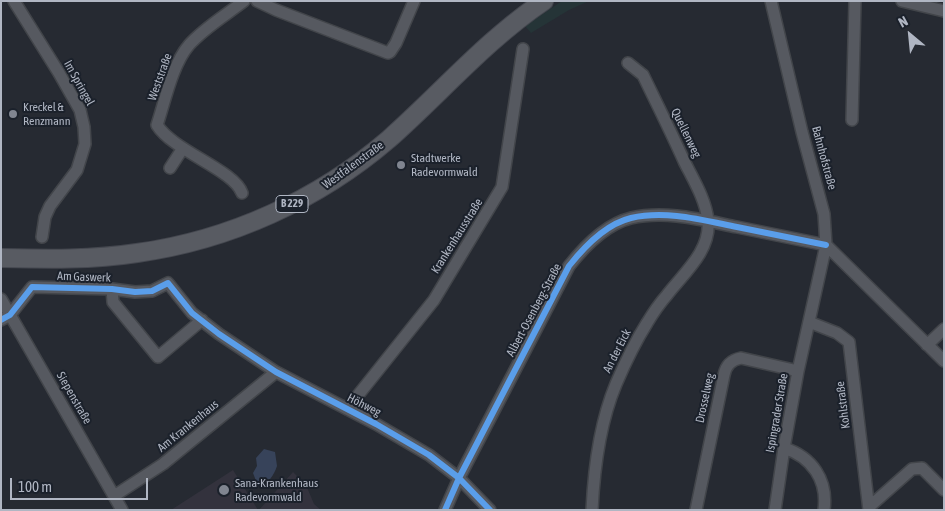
<!DOCTYPE html>
<meta charset="utf-8">
<style>
body{margin:0}
#map{position:relative;width:945px;height:511px;overflow:hidden;background:#262a32;font-family:"Asap Condensed",sans-serif}
canvas{display:block}
.frame{position:absolute;inset:0;border:2px solid #b0b6c3;pointer-events:none}
.north{position:absolute;left:885px;top:10px;width:50px;height:50px;-webkit-text-stroke:4px #1b212b;paint-order:stroke;rotate:332deg;font-size:14px;font-weight:700;line-height:20px;text-align:center;color:#b0b6c3}
.north::after{content:'';display:block;margin:auto;width:18px;height:22px;background:#b0b6c3;clip-path:polygon(50% 0,100% 100%,50% 72%,0 100%)}
.scale{position:absolute;left:10px;top:478px;width:138px;height:22px;box-sizing:border-box;border:2px solid #b0b6c3;border-top:0;padding-left:6px;font-size:15px;line-height:18px;white-space:nowrap;color:#b0b6c3;-webkit-text-stroke:4px #1b212b;paint-order:stroke}
</style>
<div id="map">
<canvas width="945" height="511"></canvas>
<div class="frame"></div>
<div class="north">N</div>
<div class="scale">100 m</div>
</div>
<script>
const c = document.querySelector('canvas').getContext('2d');
c.lineJoin = 'round';
function paint(path, color) {
  c.fillStyle = color;
  c.fill(path, 'evenodd');
}
function strokePath(path, color, width, dash) {
  c.strokeStyle = color;
  c.lineWidth = width;
  c.lineCap = dash ? 'butt' : 'round';
  c.setLineDash(dash || []);
  c.stroke(path);
}
function drawText(font, color, halo, rows, align = 'center') {
  c.font = font + ' "Asap Condensed",sans-serif';
  c.lineWidth = 4;
  c.setLineDash([]);
  c.textBaseline = 'middle';
  c.strokeStyle = halo;
  c.fillStyle = color;
  for (const [text, x, y, turn = 0] of rows) {
    c.save();
    c.translate(x, y);
    c.rotate((+turn || 0) * Math.PI / 180);
    c.textAlign = isNaN(turn) ? turn : align;
    if (halo) c.strokeText(text, 0, 0);
    c.fillText(text, 0, 0);
    c.restore();
  }
}
paint(new Path2D(`
 M233,470L258,510H171Z
 M293,472L306,485L314,504L321,510H259Z`), '#33323d');
paint(new Path2D(`
 M562,1H589L569,10L531,33L525,26Z`), '#253437');
paint(new Path2D(`
 M264,449L275,452L277,466C274,475 268,485 258,486L253,473L257,466L256,458Z`), '#37435a');
const minor = new Path2D(`
 M14,1L59,73L80,110L84,127L85,144L77,170L50,206L45,217L42,237
 M257,1L276,10L388,53L390,52L396,43L414,1
 M771,1L802,132L824,214L826,245L798,371L784,448L775,510
 M902,1L944,11
 M852,120L855,1
 M170,168L183,148
 M242,193C234,170 173,151 157,125C165,101 172,65 189,45C204,28 226,15 244,1
 M826,245L944,361
 M112,289L113,302L158,357L202,320
 M1,299L122,510
 M1,320L10,315L32,287L112,289L135,292L152,291L168,283L192,313L219,334L276,372L376,424L429,455L459,478L490,510
 M809,322L837,333L849,342L869,510
 M927,345L944,329
 M347,409L434,300L502,187L523,49
 M784,448C812,457 828,480 824,510
 M114,496L163,464L276,372
 M869,507L912,469L922,468L944,490
 M445,510L459,478L569,266C584,247 606,224 631,218C666,210 702,220 737,227C766,233 796,239 826,245
 M592,510C594,468 600,422 616,384C625,363 635,342 647,323C653,313 660,303 667,295C683,274 711,251 708,221C706,200 693,179 684,161C671,132 657,104 643,75L628,63
 M696,510L724,375C726,365 731,360 741,358L798,371`);
const primary = new Path2D(`
 M1,258C47,259 92,260 137,253C230,240 318,200 389,139C441,93 486,40 544,1`);
strokePath(minor, '#42454a', 14);
strokePath(primary, '#44474f', 20);
strokePath(minor, '#565960', 11);
strokePath(primary, '#585b62', 18);
strokePath(new Path2D(`
 M1,320L10,315L32,287L112,289L135,292L152,291L168,283L192,313L219,334L276,372L376,424L429,455L459,478L490,510
 M445,510L459,478L569,266C584,247 606,224 631,218C666,210 702,220 737,227C766,233 796,239 826,245`), '#5a9eea', 6);
for (const [x, y, r, color] of [
 [13,114,5,"#808590"],
 [401,165,5,"#808590"],
 [224,490,6,"#808590"]
]) {
  const dot = new Path2D();
  dot.arc(x, y, r, 0, 2 * Math.PI);
  c.fillStyle = color;
  c.fill(dot);
  strokePath(dot, '#1b212b', 2);
}
for (const [x, y, w] of [
 [292,204,32]
]) {
  const box = new Path2D();
  box.roundRect(x - w / 2, y - 8.5, w, 17, 4);
  c.fillStyle = '#1b212b';
  c.fill(box);
  strokePath(box, '#b0b6c3', 1);
}
drawText('bold 11px', '#b0b6c3', null, [
 ["B 229",292,204]
]);
drawText('12px', '#b0b6c3', '#1b212b', [
 ["Weststraße",160,77,-70],
 ["Im Springel",79,83,61],
 ["Quellenweg",686,133,64],
 ["Bahnhofstraße",824,158,75],
 ["Westfalenstraße",353,165,-36],
 ["Krankenhausstraße",457,236,-58],
 ["Am Gaswerk",84,277,2],
 ["Albert-Osenberg-Straße",534,310,-62],
 ["An der Eick",617,351,-63],
 ["Siepenstraße",74,398,60],
 ["Drosselweg",705,398,-78],
 ["Höhweg",364,405,27],
 ["Kohlstraße",843,405,-97],
 ["Ispingrader Straße",777,413,-80],
 ["Am Krankenhaus",188,426,-39]
]);
drawText('12px', '#b0b6c3', '#1b212b', [
 ["Kreckel &",23,107],
 ["Renzmann",23,121],
 ["Stadtwerke",411,158],
 ["Radevormwald",411,172],
 ["Sana-Krankenhaus",235,483],
 ["Radevormwald",235,497]
], 'left');
</script>
